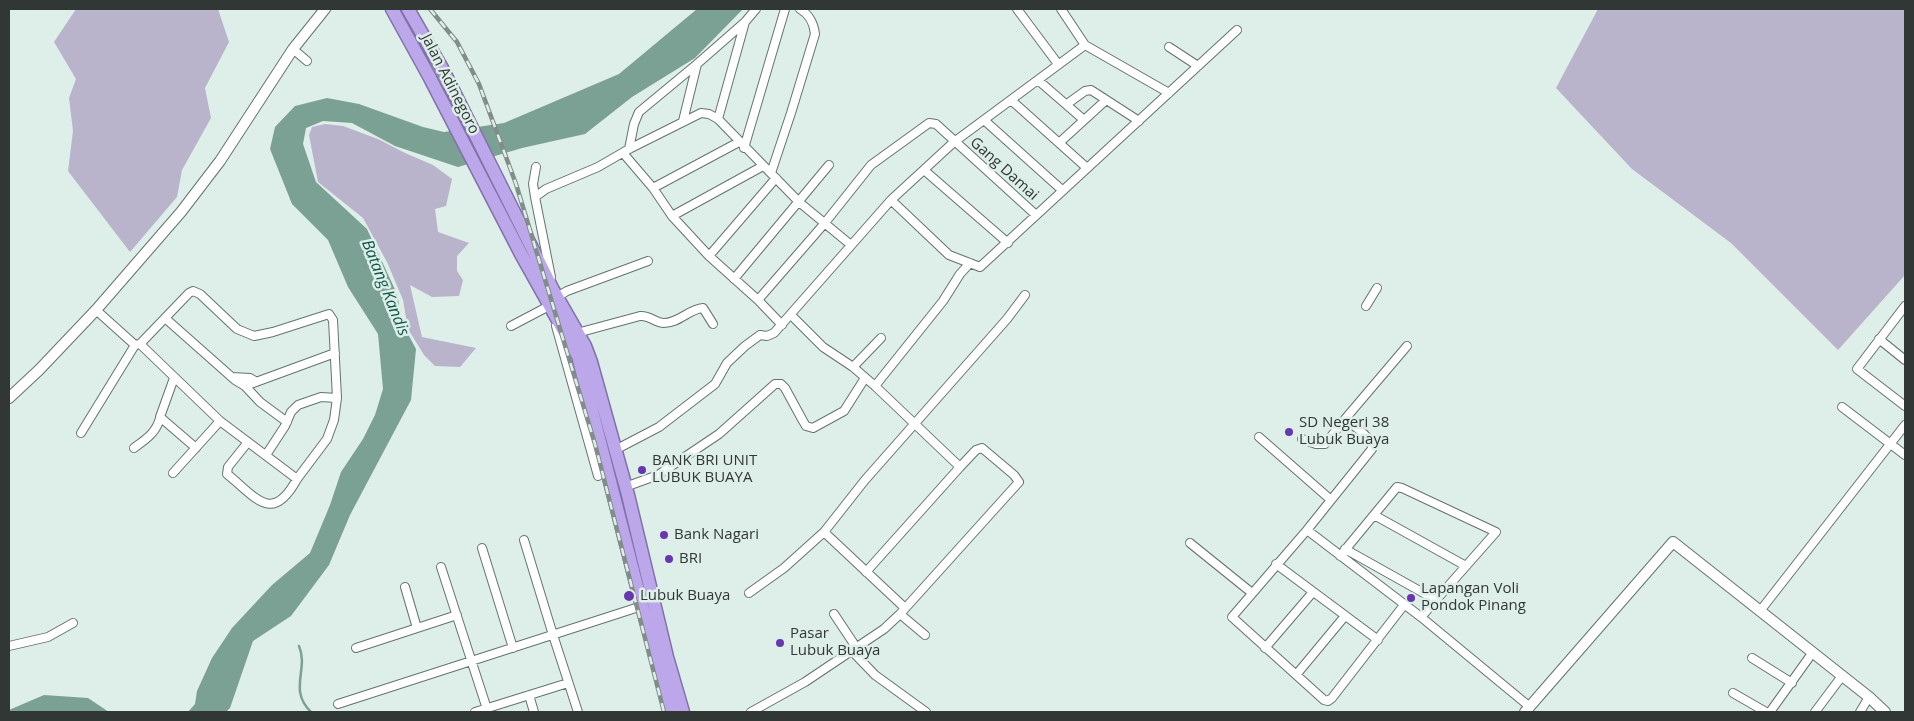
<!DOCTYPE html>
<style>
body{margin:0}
#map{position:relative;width:1914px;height:721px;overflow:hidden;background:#deeee8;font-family:"Open Sans",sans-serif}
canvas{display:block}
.frame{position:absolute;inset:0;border:10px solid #313735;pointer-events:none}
</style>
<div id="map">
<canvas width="1914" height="721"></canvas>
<div class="frame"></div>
</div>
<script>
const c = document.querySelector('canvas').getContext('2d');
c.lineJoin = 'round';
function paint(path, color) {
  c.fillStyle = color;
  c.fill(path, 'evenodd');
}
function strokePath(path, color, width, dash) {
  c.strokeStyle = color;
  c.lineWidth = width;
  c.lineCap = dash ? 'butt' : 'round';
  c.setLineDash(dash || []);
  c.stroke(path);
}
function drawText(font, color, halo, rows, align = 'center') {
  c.font = font + ' "Open Sans",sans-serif';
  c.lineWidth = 5;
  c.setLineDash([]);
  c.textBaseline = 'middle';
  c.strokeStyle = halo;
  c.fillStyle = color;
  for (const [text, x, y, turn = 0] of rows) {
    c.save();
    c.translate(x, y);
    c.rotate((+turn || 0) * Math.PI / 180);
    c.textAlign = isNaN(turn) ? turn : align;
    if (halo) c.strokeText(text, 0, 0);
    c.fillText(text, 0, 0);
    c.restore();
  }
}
paint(new Path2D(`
 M76,9H218L229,42L205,88L211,118L182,170L177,197L130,252L68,171L73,131L69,98L76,79L54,42Z
 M1598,9H1905V275L1838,350L1731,243L1632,169L1556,88Z
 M325,124L343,126L378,139L405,153L433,165L452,179L446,206L435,209L438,232L469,243L457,256V271L463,280L459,296L432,297L410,285L422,337L476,348L460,367L435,366L424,355L408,329L403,300L387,262L363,218L318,182L309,135L312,127Z`), '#b9b3cb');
paint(new Path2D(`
 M697,9H743L695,58L632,97L585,134L522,148L458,167L395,146L352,123L323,121L306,128L303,144L316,182L367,229L398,296L400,319L416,349L411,400L350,515L329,565L291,616L253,641L230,708L226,712H188L195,704L197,691L212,658L232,628L272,585L310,553L330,505L341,472L363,439L375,415L383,389L378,334L348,287L328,240L292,204L270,149L275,127L295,106L327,98L359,104L423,127L444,132L504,123L619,74Z
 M44,695L88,698L109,712H9V710Z`), '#7ba094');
strokePath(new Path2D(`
 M299,646C309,669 288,690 311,712`), '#7ba094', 2.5);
const minor = new Path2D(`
 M1017,9L1058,64
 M1061,9L1085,45
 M1169,47L1198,66
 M293,49L307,61
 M1039,81L1084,120
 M1011,100L1087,168
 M1067,104L1085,91L1091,90L1139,121
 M718,119L745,22
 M984,120L1062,190
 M683,121L697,64L745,22L756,9
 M1059,143L1105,101
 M744,148L785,9
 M629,149L634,124L639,112L697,64
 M623,153L653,188L672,216L709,256L758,300L782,325
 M924,170L1008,243
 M771,173L791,113L815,34C814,24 809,14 800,9
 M653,188L739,142
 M535,197L533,184L536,167
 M891,200L949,255L980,267L1237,30
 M672,216L763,166
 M709,256L776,178
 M551,277L535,197L546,189L598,167L629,149L701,113L709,114L718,119L799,202L851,245
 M734,279L829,165
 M758,300L824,224L871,165L929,123L936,124L1036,215
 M1366,306L1377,288
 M1905,306L1857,369L1905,406
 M96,310L135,345L140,344L220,421L297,479L327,439L334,420L337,398
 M165,318L235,380L245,386L335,353
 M511,326L549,306L557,297L567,291L648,261
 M556,326L598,476
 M577,333L640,316C650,315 655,323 664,323C679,323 689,309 703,308L713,324
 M1879,339L1905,360
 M140,344L189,293L193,291L200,294L237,329L254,336L273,332L329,314L333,320L337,398L321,397L298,405L291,412L285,426L266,455
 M853,367L881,338
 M232,377L250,378L255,381
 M174,378L160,417L196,448
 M245,386L260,402L287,422
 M875,386L943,301L960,274L970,263
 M1842,407L1905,455
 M81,433L135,345
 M1259,437L1331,500
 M1302,439L1316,444H1325L1345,419
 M248,442L228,467L227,474C256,497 272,525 297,479
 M134,448C146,439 156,433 160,418
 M615,450L659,427L715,384L727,363L745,346L760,335L767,336L774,333L891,200L954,142L1085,45L1169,93
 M173,473L220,421
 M625,487L658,475L719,434L775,384H781L785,388L803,421L806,426L813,428L844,411L865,378
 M1374,515L1466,566
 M1307,530L1421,617L1530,707
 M824,532L905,608
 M524,540L553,635L578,712
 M1190,543L1252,593
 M482,548L513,648
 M1345,549L1436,600
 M1340,556L1397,487L1402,488L1496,532L1421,617
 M1276,564L1378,640
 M441,567L487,709
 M866,572L960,467
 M405,587L417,628
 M749,593L784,568L824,532L865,480L1007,319L1025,295
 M1404,605L1332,698L1328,701L1324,700L1232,617L1307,530L1372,449C1373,437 1353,426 1345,419L1407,346
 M1760,611L1905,425
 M834,614L856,647
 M900,614L925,635
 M9,646L48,637L73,623
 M356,648L457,615
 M1265,648L1313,592
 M851,650L875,675L926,712
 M1752,658L1792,683
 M1296,675L1345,616
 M1733,693L1766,712
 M529,695L534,712
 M338,704L642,606
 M475,712L568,683
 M751,712L805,682L884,629L900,614L1019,482L1014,475L982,448L976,450L960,467L875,386L853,367L823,347L791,315
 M1770,712L1813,652
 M1815,712L1842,676
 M1860,712L1869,697`);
const tertiary = new Path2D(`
 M9,398L39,370L96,310L181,212L220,161L293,49L325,9
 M1525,712L1673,542L1869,697L1885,712`);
const trunk = new Path2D(`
 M392,9L430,78L521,254L578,356L642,606L672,712
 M408,9L443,70L553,290L585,346L591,362L628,495L667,657L683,712`);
strokePath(minor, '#65736e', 10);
strokePath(tertiary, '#65736e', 12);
strokePath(trunk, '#8072a7', 15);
strokePath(minor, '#fff', 8);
strokePath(tertiary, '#fff', 10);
strokePath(trunk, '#bba7ea', 12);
const rail = new Path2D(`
 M430,9L457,42L479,84L516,184L595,444L664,712`);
strokePath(rail, '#828d89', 4.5);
strokePath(rail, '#deeee8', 2.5, [8]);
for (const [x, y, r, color] of [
 [1289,432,5,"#6637af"],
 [642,470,5,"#6637af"],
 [664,535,5,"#6637af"],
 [669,559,5,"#6637af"],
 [629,596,6,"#6637af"],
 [1411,598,5,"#6637af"],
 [780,643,5,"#6637af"]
]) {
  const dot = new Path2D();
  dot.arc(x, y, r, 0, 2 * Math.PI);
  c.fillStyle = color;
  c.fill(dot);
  strokePath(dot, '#deeee8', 2);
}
drawText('15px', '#313735', '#deeee8', [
 ["Jalan Adinegoro",450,84,63],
 ["Gang Damai",1004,169,42]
]);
drawText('15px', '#313735', '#deeee8', [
 ["SD Negeri 38",1299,423],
 ["Lubuk Buaya",1299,440],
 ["BANK BRI UNIT",652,461],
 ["LUBUK BUAYA",652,478],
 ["Bank Nagari",674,535],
 ["BRI",679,559],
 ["Lapangan Voli",1421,589],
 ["Pondok Pinang",1421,606],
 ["Lubuk Buaya",640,596],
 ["Pasar",790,634],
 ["Lubuk Buaya",790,651]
], 'left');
drawText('italic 16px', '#0d5747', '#deeee8', [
 ["Batang Kandis",385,288,68]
]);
</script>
